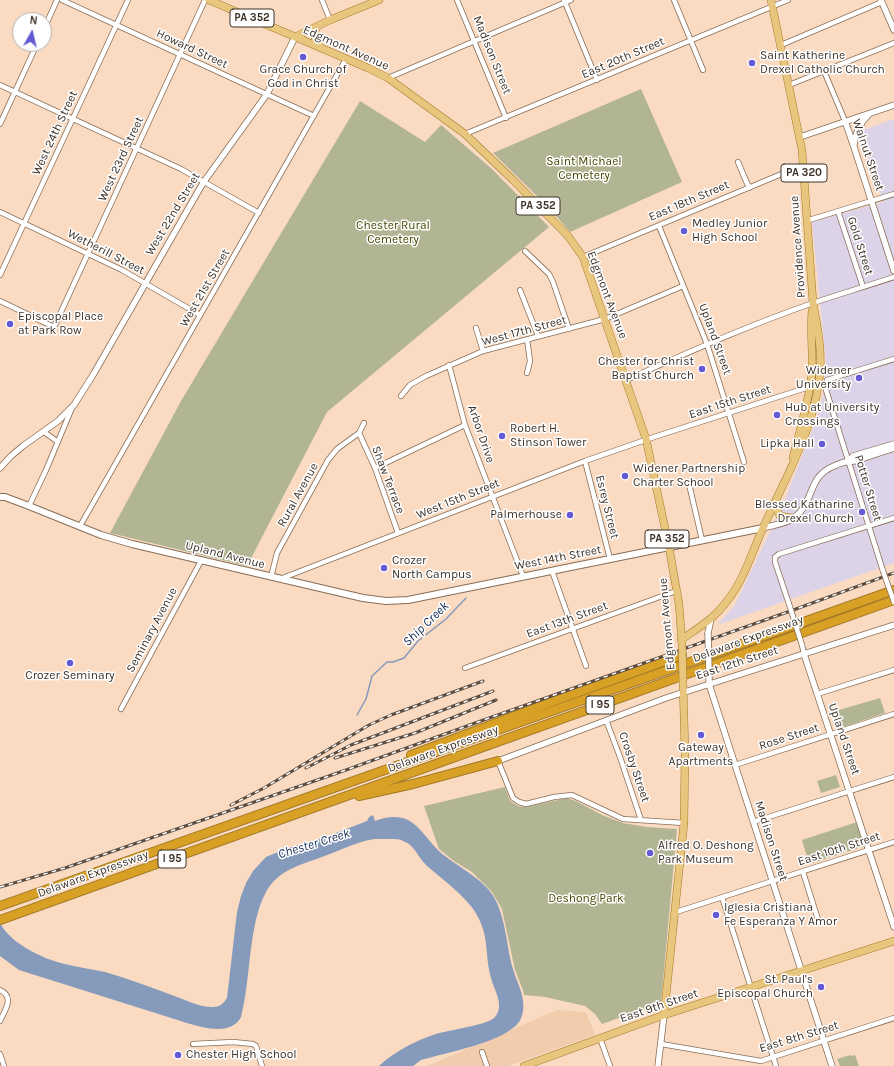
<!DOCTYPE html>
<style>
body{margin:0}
#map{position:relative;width:894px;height:1066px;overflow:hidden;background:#fadbc2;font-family:Karla,sans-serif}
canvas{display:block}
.north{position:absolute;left:12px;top:12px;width:40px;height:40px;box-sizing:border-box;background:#fff;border:1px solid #b2ada9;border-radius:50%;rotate:8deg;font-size:11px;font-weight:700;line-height:16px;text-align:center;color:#3e3228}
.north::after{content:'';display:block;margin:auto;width:14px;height:18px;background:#655ad3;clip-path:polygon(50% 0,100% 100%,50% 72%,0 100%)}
</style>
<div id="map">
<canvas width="894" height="1066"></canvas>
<div class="north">N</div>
</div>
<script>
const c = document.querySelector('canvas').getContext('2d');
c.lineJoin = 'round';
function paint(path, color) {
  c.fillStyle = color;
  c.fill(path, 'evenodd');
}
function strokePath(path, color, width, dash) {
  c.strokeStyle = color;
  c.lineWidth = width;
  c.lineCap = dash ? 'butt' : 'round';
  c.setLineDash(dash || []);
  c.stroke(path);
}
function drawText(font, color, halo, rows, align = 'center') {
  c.font = font + ' Karla,sans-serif';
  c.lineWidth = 3;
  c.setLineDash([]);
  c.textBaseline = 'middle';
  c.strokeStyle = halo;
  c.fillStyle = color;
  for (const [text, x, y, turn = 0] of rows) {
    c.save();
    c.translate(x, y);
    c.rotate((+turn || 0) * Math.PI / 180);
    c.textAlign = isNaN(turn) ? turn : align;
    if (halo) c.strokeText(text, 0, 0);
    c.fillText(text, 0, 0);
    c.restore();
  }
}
paint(new Path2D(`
 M557,1010L586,1012L595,1035L508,1066H427Z`), '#f1cdae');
paint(new Path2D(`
 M894,119V563L717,625L735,605L783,504L815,423L823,395L826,362L812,222L883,202L860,131Z`), '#dcd3e8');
paint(new Path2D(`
 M641,89L682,182L570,232L550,209L493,153Z
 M360,101L425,142L441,125L492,169L549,227L327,412L247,566L110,533L181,401Z
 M880,698L885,713L837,729L832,712Z
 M836,775L840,787L821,793L817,781Z
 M505,787L510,801L518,806L526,807L567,798L576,801L602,815L623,823L647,827L677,829L661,1003L602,1024L595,1014L585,1006L545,997L524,995L523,990L515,970L502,909L492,892L472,872L454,861L439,849L424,806Z
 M857,822L865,846L809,864L802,840Z
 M850,1055L851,1056L855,1055L859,1066H840L837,1059Z`), '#b2b593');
paint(new Path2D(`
 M373,815L375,821C386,817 397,815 408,820C419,825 430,843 440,852C455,865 480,877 492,894C506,915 506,945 513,969C516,980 522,990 523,1001C524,1008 523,1016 519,1022C505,1042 445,1053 421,1060L413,1066H379C395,1051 415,1041 436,1034C448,1030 489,1025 495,1017C505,1005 494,990 491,978C486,962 488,945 483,929C475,901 447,884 426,865C417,856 415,845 403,841C400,839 395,839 391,839C386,839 380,839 375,839C358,841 339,851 322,857C300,865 278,870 266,892C248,925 251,980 241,1017C231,1036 204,1028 187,1023L19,970L0,956V923C7,937 23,947 37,954C58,965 82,967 105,972C129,979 153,988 177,997C188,1001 200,1007 212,1007C220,1007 223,1004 227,998L237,912L241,896L246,883L253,871L266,857L285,849L323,838L367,821L369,817Z`), '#869abc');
strokePath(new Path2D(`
 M357,715L366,699L372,676L387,662H393L404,658L418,641L446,619L466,598`), '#869abc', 1.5);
const minor = new Path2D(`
 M62,0L314,116
 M322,0L330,20
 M457,0L506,118
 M564,0L597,80
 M674,0L703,70
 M44,29L57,0
 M781,45L882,2
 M824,71L845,121
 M388,78L571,0
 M0,85L181,169L259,213
 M789,85L894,43
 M0,124L37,44
 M465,134L788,0
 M738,162L749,188
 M838,211L863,287
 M0,212L122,270L200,315
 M806,221L894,194
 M659,226L707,344L744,462
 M525,251L549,274L553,282L569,329
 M583,257L803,165
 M0,275L128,0
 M520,290L538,336
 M0,301L54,327L205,0
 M476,328L483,351
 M449,365L465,425L523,576
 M527,373L530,361L527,339
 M626,380C687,353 749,325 813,303C840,294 867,286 894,277
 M401,396L410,385L426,376L483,351L605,319L683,286
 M44,432L58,442
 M359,433L375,468L398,533
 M585,461L610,559
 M375,468L465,425
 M689,484L702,540
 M29,506L46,470L72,408
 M80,526L346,59
 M552,571L586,666
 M883,571L826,390L827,380L894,359
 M271,577L277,553L328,460L337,449L359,433L364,423
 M280,579L585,461L654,437L812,386
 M789,604L775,562V557L779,554L894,518
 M802,645L804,654
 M465,668L676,591
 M817,694L894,670
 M121,709L201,561
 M606,720L620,757L641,820
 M498,761L513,798L519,802L526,804L554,797L572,795L623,819L684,823
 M735,765L894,714
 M753,822L894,777
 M803,872L819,923
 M722,897L776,1066
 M676,912L894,842
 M0,990C15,997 5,1010 0,1021
 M600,1038L610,1066
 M193,1044L233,1042L253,1044L256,1046L262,1066
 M661,1044L761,1061L894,1018
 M482,1052L487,1066
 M0,1054L4,1066`);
const tertiary = new Path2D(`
 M881,0L894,30
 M845,121L854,147L894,271
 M800,137L894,105
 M854,145C855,132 860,123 869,114
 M849,461L853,456L894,444
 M0,468L11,456L23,446L58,421L74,405L93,375L203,183L267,94L295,37
 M763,528C773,525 787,524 795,517C815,501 807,477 834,466C840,463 848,461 855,461L894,448
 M708,633L711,619
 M804,654L894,927
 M709,672V684L832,1066
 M498,761L666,698L894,625
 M658,1066L664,1015`);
const secondary = new Path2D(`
 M0,497H5L29,506L101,535L132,544L363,598L386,601L408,600L763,528`);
const primary = new Path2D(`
 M209,0L368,68L388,78L465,134L512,179L568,236L583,257L646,439L669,547L679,604L682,643
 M317,27C312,35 315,40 321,48
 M295,37L330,20L379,0
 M793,457C800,431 809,400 812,373C813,352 810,332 812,311
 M776,500L777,510L780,516L793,518
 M681,640C698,628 715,618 727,601C744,580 752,552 763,528C784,480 812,434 819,381C823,355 818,329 813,303L802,150L771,0
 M664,1015L684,823L685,753L683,682
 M524,1066L664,1015L894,941`);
const motorway = new Path2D(`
 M411,755L565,697L682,655
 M359,796L413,784L498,761
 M0,906L894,590
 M0,920L894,600`);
strokePath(minor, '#886d56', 6);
strokePath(tertiary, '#886d56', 7);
strokePath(secondary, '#886d56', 8);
strokePath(primary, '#a37a27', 8);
strokePath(motorway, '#a37a27', 10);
strokePath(minor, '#fff', 4.5);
strokePath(tertiary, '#fff', 5.5);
strokePath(secondary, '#fff', 6);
strokePath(primary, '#e8c67d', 7);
strokePath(motorway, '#d9a026', 8);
const rail = new Path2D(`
 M335,758L415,733L496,700
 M306,768L351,745L493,691
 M231,805L264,788L369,725L391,715L483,681
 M0,887L65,868L346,770L478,722L796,609L894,573`);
strokePath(rail, '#5c4d40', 3);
strokePath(rail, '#fff', 1.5, [4.5]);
const minorBridge = new Path2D(`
 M883,571L894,602
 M789,604L802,645`);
const tertiaryBridge = new Path2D(`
 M708,633L709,672`);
const primaryBridge = new Path2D(`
 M682,643L683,682`);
strokePath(minorBridge, '#886d56', 6, []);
strokePath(tertiaryBridge, '#886d56', 7, []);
strokePath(primaryBridge, '#a37a27', 8, []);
strokePath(minorBridge, '#fff', 4.5);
strokePath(tertiaryBridge, '#fff', 5.5);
strokePath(primaryBridge, '#e8c67d', 7);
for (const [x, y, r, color] of [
 [303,57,4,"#655ad3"],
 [752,63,4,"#655ad3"],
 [684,231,4,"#655ad3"],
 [10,324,4,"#655ad3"],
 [702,369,4,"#655ad3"],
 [859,378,4,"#655ad3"],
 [777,415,4,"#655ad3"],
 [502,436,4,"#655ad3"],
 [822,444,4,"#655ad3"],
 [625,476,4,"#655ad3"],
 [862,512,4,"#655ad3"],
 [570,515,4,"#655ad3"],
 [384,568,4,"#655ad3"],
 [70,663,4,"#655ad3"],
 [701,735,4,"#655ad3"],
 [650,853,4,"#655ad3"],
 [716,915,4,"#655ad3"],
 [821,987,4,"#655ad3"],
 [178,1055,4,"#655ad3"]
]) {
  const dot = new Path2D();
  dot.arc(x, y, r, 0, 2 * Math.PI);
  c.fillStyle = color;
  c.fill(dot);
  strokePath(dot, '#fff', 1.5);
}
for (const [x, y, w] of [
 [252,18,44],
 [804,173,46],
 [538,206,44],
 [667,539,44],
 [600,705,28],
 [172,859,28]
]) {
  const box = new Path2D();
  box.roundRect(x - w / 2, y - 9, w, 18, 3);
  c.fillStyle = '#fff';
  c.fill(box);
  strokePath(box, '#3e3228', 1);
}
drawText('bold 11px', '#3e3228', null, [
 ["PA 352",252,18],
 ["PA 320",804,173],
 ["PA 352",538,206],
 ["PA 352",667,539],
 ["I 95",600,705],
 ["I 95",172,859]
]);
drawText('12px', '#3e3228', '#fff', [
 ["Edgmont Avenue",346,48,24],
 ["Howard Street",192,49,25],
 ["Madison Street",492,55,68],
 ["East 20th Street",623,58,-23],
 ["West 24th Street",55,133,-65],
 ["Walnut Street",868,155,71],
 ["West 23rd Street",121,159,-65],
 ["East 18th Street",689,201,-23],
 ["West 22nd Street",173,214,-59],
 ["Gold Street",860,246,72],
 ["Providence Avenue",798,247,-94],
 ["Wetherill Street",106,252,27],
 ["West 21st Street",205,288,-60],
 ["Edgmont Avenue",607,295,69],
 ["West 17th Street",524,331,-15],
 ["Upland Street",715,339,70],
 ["East 15th Street",730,402,-18],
 ["Arbor Drive",481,434,71],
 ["Shaw Terrace",388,480,69],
 ["Potter Street",868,488,73],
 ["Rural Avenue",298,495,-61],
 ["West 15th Street",458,499,-22],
 ["Esrey Street",607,507,76],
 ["Upland Avenue",225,555,14],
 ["West 14th Street",558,558,-11],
 ["East 13th Street",567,620,-20],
 ["Edgmont Avenue",667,624,-95],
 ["Seminary Avenue",152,630,-62],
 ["Delaware Expressway",748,639,-20],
 ["East 12th Street",737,663,-18],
 ["Rose Street",789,737,-18],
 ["Upland Street",844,739,71],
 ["Delaware Expressway",443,749,-20],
 ["Crosby Street",634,767,71],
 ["Madison Street",771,841,72],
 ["East 10th Street",839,849,-18],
 ["Delaware Expressway",93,874,-20],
 ["East 9th Street",659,1006,-19],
 ["East 8th Street",799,1037,-17]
]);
drawText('12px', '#3e3228', '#fff', [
 ["Saint Katherine",760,56],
 ["Drexel Catholic Church",760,70],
 ["Grace Church of",303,70,"center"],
 ["God in Christ",303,84,"center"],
 ["Medley Junior",692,224],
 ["High School",692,238],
 ["Episcopal Place",18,317],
 ["at Park Row",18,331],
 ["Chester for Christ",694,362,"right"],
 ["Baptist Church",694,376,"right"],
 ["Widener",851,371,"right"],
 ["University",851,385,"right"],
 ["Hub at University",785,408],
 ["Crossings",785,422],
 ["Robert H.",510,429],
 ["Stinson Tower",510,443],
 ["Lipka Hall",814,444,"right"],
 ["Widener Partnership",633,469],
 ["Charter School",633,483],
 ["Blessed Katharine",854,505,"right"],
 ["Drexel Church",854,519,"right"],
 ["Palmerhouse",562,515,"right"],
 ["Crozer",392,561],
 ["North Campus",392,575],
 ["Crozer Seminary",70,676,"center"],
 ["Gateway",701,748,"center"],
 ["Apartments",701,762,"center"],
 ["Alfred O. Deshong",658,846],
 ["Park Museum",658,860],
 ["Iglesia Cristiana",724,908],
 ["Fe Esperanza Y Amor",724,922],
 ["St. Paul's",813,980,"right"],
 ["Episcopal Church",813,994,"right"],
 ["Chester High School",186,1055]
], 'left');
drawText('12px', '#464801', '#fff', [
 ["Saint Michael",584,162],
 ["Cemetery",584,176],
 ["Chester Rural",393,226],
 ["Cemetery",393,240],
 ["Deshong Park",586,899]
]);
drawText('italic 13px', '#162f5b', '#fff', [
 ["Ship Creek",426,624,-44],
 ["Chester Creek",314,844,-17]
]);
</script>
